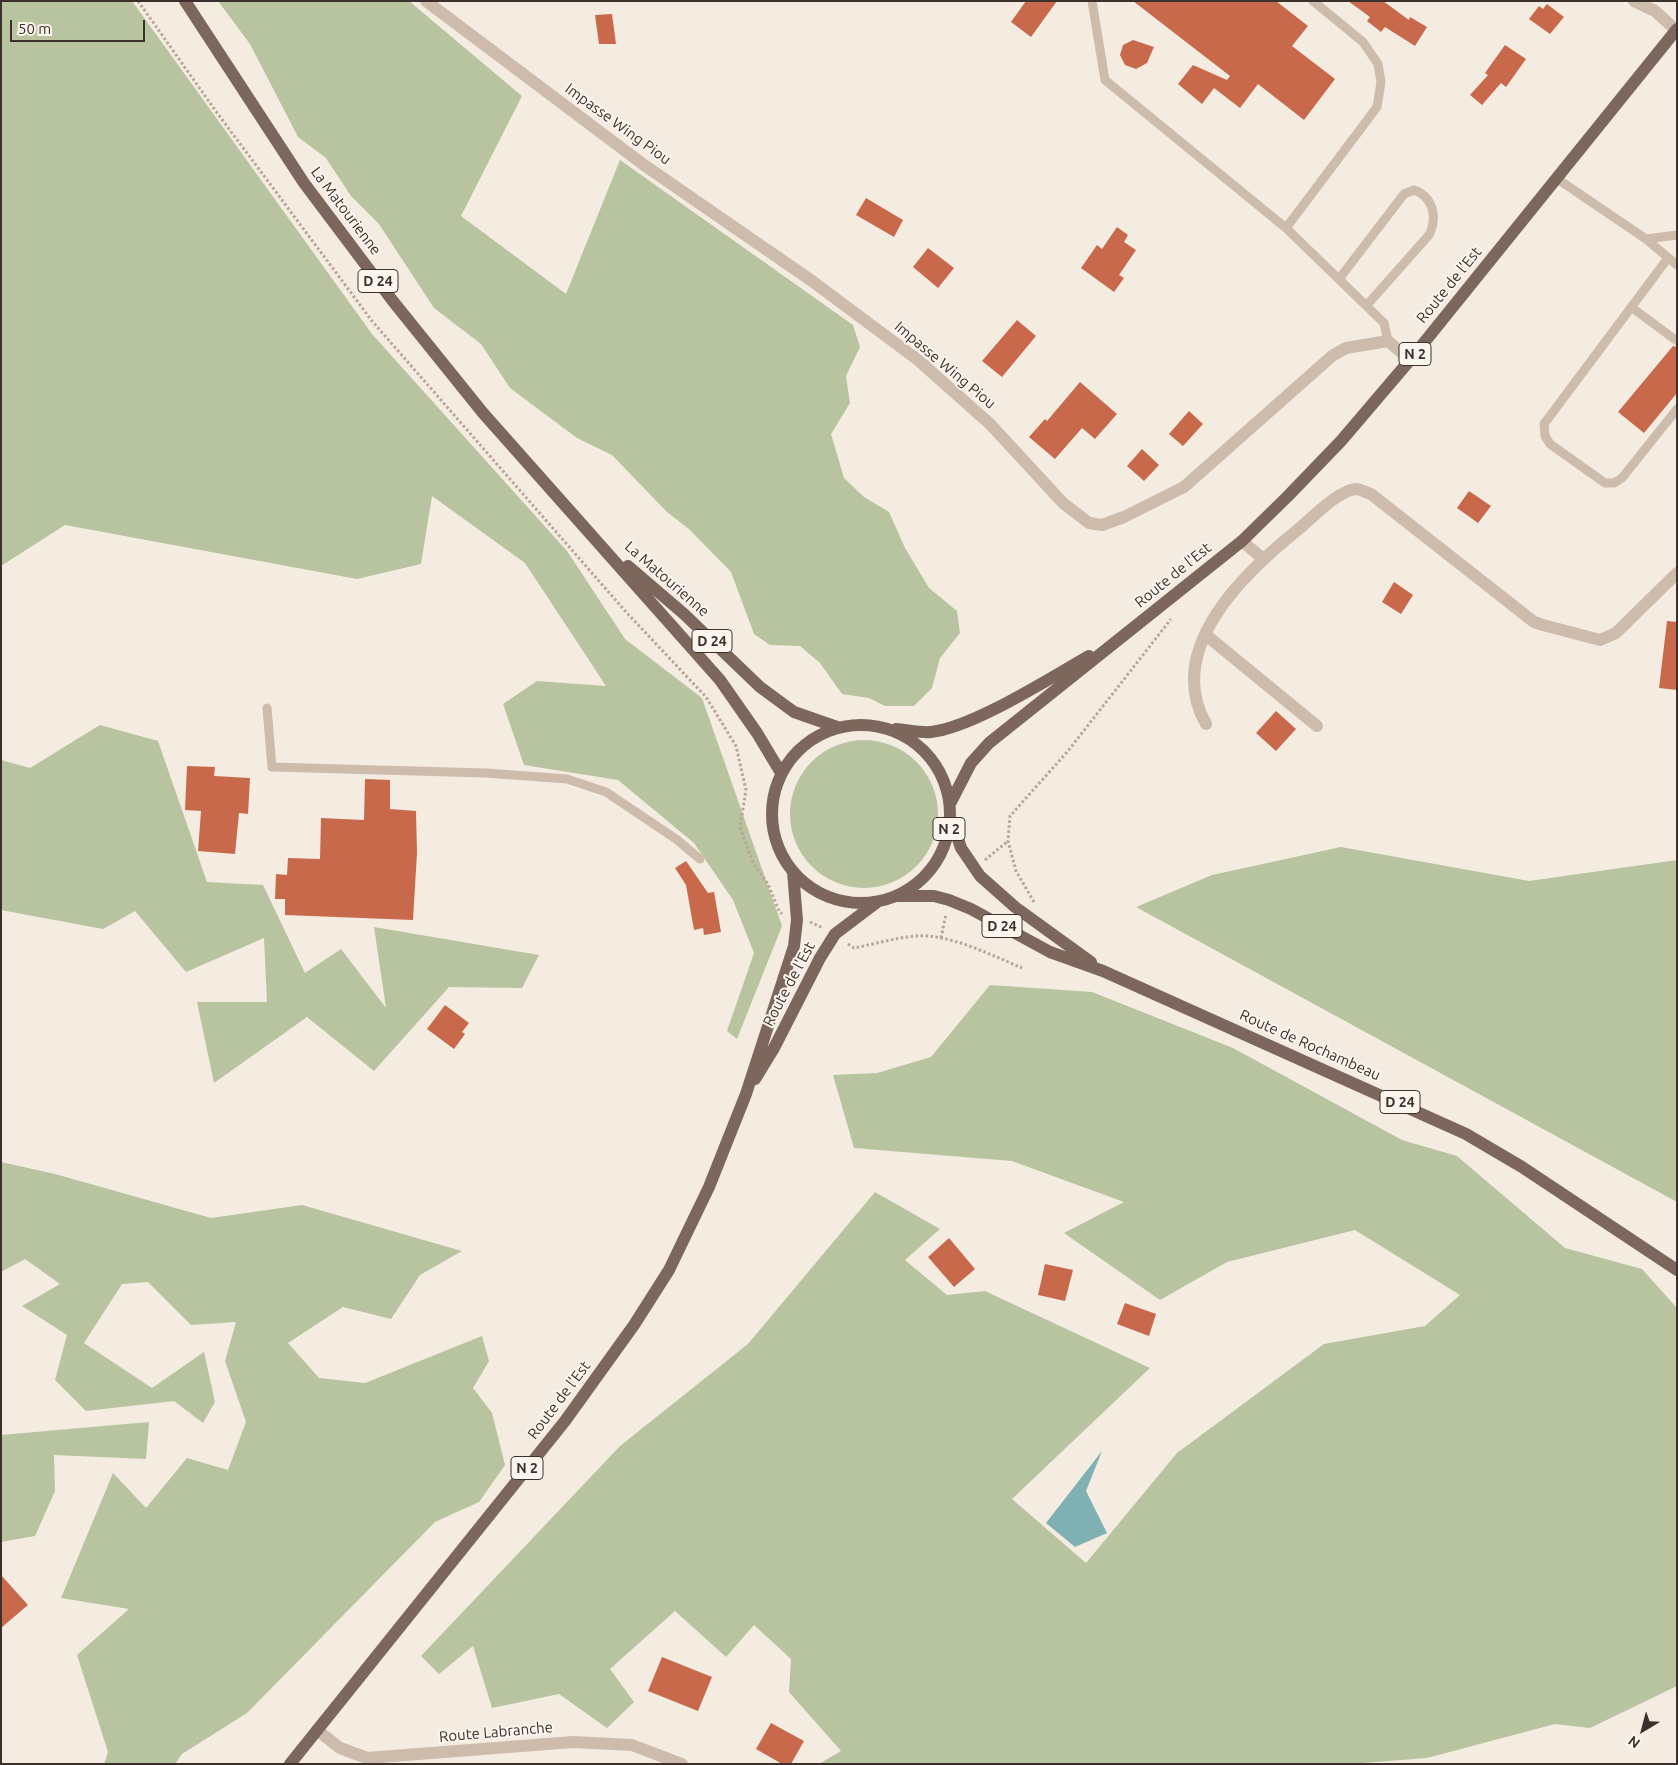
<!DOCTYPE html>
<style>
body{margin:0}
#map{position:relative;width:1678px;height:1765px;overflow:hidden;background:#f4ebe1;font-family:Ubuntu,sans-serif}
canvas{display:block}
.frame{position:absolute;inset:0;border:2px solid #3b302b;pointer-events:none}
.north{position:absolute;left:1618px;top:1705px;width:50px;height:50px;-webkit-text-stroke:4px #fbf5ee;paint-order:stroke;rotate:217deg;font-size:14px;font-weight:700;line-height:20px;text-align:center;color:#3b302b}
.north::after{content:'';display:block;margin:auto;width:18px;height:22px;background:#3b302b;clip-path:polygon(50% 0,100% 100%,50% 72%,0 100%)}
.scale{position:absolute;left:10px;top:20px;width:135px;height:22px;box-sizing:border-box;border:2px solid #3b302b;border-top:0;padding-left:6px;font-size:15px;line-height:18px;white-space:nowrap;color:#3b302b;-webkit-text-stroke:4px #fbf5ee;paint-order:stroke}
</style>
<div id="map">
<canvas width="1678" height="1765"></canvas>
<div class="frame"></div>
<div class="north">N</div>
<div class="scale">50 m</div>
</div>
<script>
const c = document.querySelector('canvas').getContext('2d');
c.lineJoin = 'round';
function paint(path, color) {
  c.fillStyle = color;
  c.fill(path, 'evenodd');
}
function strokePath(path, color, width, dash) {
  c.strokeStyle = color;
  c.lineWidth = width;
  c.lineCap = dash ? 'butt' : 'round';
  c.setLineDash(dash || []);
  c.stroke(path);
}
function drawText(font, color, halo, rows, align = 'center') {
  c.font = font + ' Ubuntu,sans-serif';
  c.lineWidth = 4;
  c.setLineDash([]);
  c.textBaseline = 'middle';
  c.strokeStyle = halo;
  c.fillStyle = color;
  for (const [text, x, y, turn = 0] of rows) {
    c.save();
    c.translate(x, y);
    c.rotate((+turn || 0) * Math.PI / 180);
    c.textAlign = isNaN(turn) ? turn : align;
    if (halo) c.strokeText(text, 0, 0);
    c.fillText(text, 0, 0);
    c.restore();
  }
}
paint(new Path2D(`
 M1,1H132L372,334L567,551L625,639L702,698L782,926L737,1039L727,1031L754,953L733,900L694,843L618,780L524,765L503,704L537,681L606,686L525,563L432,496L421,564L357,579L65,525L1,566Z
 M218,1H409L522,96L461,216L566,294L620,160L853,325L860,347L846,376L850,403L831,434L844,478L864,497L889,512L905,548L929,588L957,611L960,633L940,658L932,688L914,706H885L869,698L842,694L820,663L800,646L770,645L754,634L731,572L689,529L667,512L612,455L577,438L510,388L481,344L434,308L379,224L351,196L326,158L298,137L250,44Z
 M100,725L158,741L207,882L263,885L305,973L341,949L386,1008L374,927L539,955L522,988L449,987L374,1071L307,1017L214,1083L197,1002H267L264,938L186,972L135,911L103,929L1,910V760L30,768Z
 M790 814a74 74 0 1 1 148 0a74 74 0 1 1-148 0Z
 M1341,847L1529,881L1677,860V1202L1136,907L1212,875Z
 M990,985L1092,992L1233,1048L1402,1140L1457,1156L1565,1248L1642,1269L1677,1308V1686L1590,1728L1555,1724L1427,1758L1350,1764H819L841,1751L789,1692L791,1659L754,1625L726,1657L675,1611L610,1669L634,1702L607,1728L559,1694L492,1708L473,1646L439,1674L421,1656L620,1446L748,1344L875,1192L940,1229L905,1260L947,1295L985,1291L1150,1368L1012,1499L1086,1563L1177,1453L1324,1344L1425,1326L1460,1295L1355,1230L1227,1262L1160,1300L1064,1233L1124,1202L1012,1161L854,1148L833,1075L877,1073L931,1057Z
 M1,1162L55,1174L211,1218L302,1205L462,1251L420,1275L391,1319L343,1307L288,1343L319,1378L365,1383L482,1336L489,1361L473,1388L492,1413L505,1465L479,1502L435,1522L247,1713L182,1754L175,1764H104L108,1752L77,1655L129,1609L61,1598L113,1473L146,1508L187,1458L228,1470L246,1422L225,1361L236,1322L191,1325L148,1282L122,1284L84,1343L152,1388L204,1352L215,1402L203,1423L174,1401L86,1411L55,1380L67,1335L22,1306L60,1284L25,1259L1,1272Z
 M149,1422L146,1459L54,1455L55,1491L35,1536L1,1542V1435Z`), '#b8c4a0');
paint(new Path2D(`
 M1102,1451L1086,1491L1107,1533L1075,1547L1046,1523Z`), '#7fb0b2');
paint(new Path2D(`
 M1026,1H1057L1031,37L1011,22Z
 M1133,1H1276L1308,26L1292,46L1335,79L1304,120L1258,84L1240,108L1214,88L1202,104L1178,84L1193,65L1227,80L1230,76Z
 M1348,1H1383L1409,20L1410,17L1427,27L1415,46L1385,27L1381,32L1367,21L1370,17Z
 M1547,4L1564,17L1550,34L1529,19L1539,6L1543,9Z
 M612,14L616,44H599L595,15Z
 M1133,40L1154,47L1147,63L1136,69L1125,65L1120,55L1123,45Z
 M1505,45L1526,59L1506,87L1501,83L1482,105L1470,95L1488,75L1485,73Z
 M866,198L903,220L894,237L856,215Z
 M1117,227L1128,235L1124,242L1136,250L1119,275L1124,278L1114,292L1081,268L1097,245L1102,249Z
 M928,248L954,268L938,288L913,267Z
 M1017,320L1036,336L1002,377L982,361Z
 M1673,346L1677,347V393L1644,433L1618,412Z
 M1080,382L1117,414L1095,439L1082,428L1055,459L1029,437L1045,419L1047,421Z
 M1189,411L1203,424L1183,446L1169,434Z
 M1142,449L1159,465L1144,481L1127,466Z
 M1469,491L1491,506L1478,523L1457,508Z
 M1394,582L1413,595L1401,614L1382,602Z
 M1667,621L1677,622V690L1659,688Z
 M1276,711L1296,729L1276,751L1256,733Z
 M187,766L215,767L214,776L250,778L248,814L239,813L235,854L198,851L201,811L185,810Z
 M365,779L390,780V809L416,811L417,853L413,920L285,915V899H275L276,874L287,875L288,858L320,859L321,818L364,820Z
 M686,861L708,893L714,892L721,932L704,935L703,928L694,930L686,885L675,868Z
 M445,1005L469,1023L462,1032L465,1034L454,1049L427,1029Z
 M949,1238L975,1269L954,1287L928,1257Z
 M1045,1264L1073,1270L1065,1301L1038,1295Z
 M1125,1303L1156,1314L1149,1336L1117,1324Z
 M1,1575L28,1605L1,1628Z
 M662,1657L712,1677L698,1711L648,1691Z
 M771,1723L804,1741L791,1764H782L756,1749Z`), '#c8694b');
strokePath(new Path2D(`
 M138,1L215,110L372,321L626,612L706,697L736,746L746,790L740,827L753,863L768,884L779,911L782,914
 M985,860L1008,841
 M1034,902L1016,871L1008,841L1010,816L1068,751L1171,619
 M810,922L823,928
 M941,938L946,914
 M848,944L854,948C874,944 895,938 915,936C948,933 991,955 1022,968`), '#b9a596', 3, [2.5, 2.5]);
strokePath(new Path2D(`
 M1092,1L1105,80L1286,228L1384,323L1388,341
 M1556,178L1646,239L1677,265
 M1286,228L1377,107L1381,82L1378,64L1363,42L1313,1
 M1646,239L1677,235
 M1668,258L1544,424L1545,436L1550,444L1605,483H1614L1622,478L1677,409
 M1339,279L1404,194L1414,190C1433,197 1438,217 1429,235L1367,305
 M1631,307L1677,341
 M267,708L272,767L486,773L567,779L606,792L676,839L700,859`), '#cdbbac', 9);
strokePath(new Path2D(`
 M426,1L644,165L812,281L918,360L990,424L1063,503L1089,523L1102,525L1124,517L1184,487L1332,356L1346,348L1388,341L1410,360
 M1634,1L1655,11L1676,30
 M1242,541L1262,558
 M1206,635L1317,726
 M1206,724C1163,648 1246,571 1300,528C1313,517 1339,490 1356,489C1360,489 1367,493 1371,494L1534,622L1543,625L1600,640L1616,633L1677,573
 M317,1730L340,1748L367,1758L573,1742L632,1745L682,1764`), '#cdbbac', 12);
strokePath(new Path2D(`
 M185,1L304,183L392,300L483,413L720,680L757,733L781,773
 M628,566L684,614L760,687L794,712L837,727
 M772 814a89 89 0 1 1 178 0a89 89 0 1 1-178 0Z
 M896,729C908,730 920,733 931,732C972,728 1050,678 1089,656
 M951,802L971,763L989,743L1242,541L1288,496L1341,441L1410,360L1677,29
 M952,821L961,848L980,876L1015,907L1091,962
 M898,896H934L949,900L971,909L1050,952L1103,971L1466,1134L1522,1167L1677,1270
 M755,1079L774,1048L820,958L835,934L876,903
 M290,1764L565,1421L634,1325L669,1270L709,1187L746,1094L794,946L797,920L793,872`), '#7d675c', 12);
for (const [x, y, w] of [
 [378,281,40],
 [1415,354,32],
 [712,641,40],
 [949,829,32],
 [1002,926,40],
 [1400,1102,40],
 [527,1468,32]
]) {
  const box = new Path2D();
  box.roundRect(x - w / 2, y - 11.5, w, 23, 4);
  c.fillStyle = '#fbf5ee';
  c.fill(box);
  strokePath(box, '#3b302b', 1);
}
drawText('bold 14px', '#3b302b', null, [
 ["D 24",378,281],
 ["N 2",1415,354],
 ["D 24",712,641],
 ["N 2",949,829],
 ["D 24",1002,926],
 ["D 24",1400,1102],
 ["N 2",527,1468]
]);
drawText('15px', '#3b302b', '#fbf5ee', [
 ["Impasse Wing Piou",618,124,36],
 ["La Matourienne",346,211,53],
 ["Route de l'Est",1449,285,-51],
 ["Impasse Wing Piou",945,365,40],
 ["Route de l'Est",1173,575,-39],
 ["La Matourienne",667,579,41],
 ["Route de l'Est",789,984,-62],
 ["Route de Rochambeau",1310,1045,24],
 ["Route de l'Est",559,1400,-53],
 ["Route Labranche",496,1732,-5]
]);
</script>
